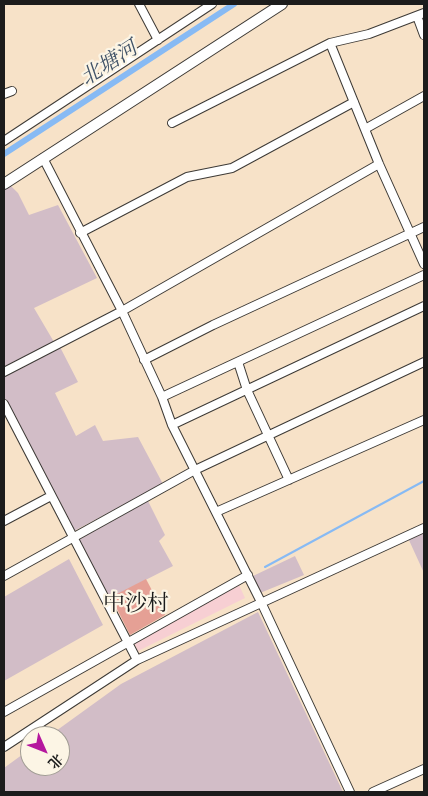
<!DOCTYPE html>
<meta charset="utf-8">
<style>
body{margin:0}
#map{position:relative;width:428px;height:796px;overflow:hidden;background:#f7e2c8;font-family:"IM FELL English","Noto Serif SC",serif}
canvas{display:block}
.frame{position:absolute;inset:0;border:5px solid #1c1c1c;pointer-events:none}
.north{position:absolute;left:20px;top:726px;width:50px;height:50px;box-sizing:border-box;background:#fcf5e5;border:1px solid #a29e95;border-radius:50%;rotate:134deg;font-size:14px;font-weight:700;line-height:20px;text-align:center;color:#1c1c1c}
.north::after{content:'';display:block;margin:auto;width:18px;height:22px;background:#b5179e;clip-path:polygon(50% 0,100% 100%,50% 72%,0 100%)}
</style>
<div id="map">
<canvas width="428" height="796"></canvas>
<div class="frame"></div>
<div class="north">北</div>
</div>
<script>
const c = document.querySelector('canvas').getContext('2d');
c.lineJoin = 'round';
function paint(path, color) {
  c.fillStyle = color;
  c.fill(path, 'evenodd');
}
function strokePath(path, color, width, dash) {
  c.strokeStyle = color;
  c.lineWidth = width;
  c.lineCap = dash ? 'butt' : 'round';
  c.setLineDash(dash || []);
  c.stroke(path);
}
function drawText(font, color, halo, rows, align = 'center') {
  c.font = font + ' "IM FELL English","Noto Serif SC",serif';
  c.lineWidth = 4.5;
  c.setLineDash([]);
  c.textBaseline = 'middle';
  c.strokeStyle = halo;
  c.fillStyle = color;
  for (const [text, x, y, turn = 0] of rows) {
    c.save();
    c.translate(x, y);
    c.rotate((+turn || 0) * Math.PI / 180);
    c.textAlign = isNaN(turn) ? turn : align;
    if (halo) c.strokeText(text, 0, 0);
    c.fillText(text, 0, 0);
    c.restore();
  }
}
paint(new Path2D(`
 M239,585L245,598L138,651L134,643Z`), '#f7cfd3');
paint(new Path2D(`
 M9,184L18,193L29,215L58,205L97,278L34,308L54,342L4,367V188Z
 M60,347L78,382L55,393L76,436L95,425L103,441L138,437L163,484L74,531L4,397V376Z
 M148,501L165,535L159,541L173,566L110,598L78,540Z
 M424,531V573L408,538Z
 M295,556L304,575L260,593L253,576Z
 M69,559L103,625L4,681V597Z
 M258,612L343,792H4V768L30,749V766H60V736H49L121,684Z`), '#d2bdc7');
strokePath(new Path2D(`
 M265,567L424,481`), '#87baf4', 2);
strokePath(new Path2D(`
 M4,154L234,4`), '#87baf4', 6);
paint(new Path2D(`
 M146,579L165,615L130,635L111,597Z`), '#e5a095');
const street = new Path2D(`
 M139,4L158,40
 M417,16L424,35
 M330,43L379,164L424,264
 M4,94L12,91
 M172,123L330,43L369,34L424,13
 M365,129L424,96
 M4,141L212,4
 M43,158L122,311L162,397L172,425L261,602L350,792
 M80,233L187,177L232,168L354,102
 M144,360L213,325L424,227
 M238,362L247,390L289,480
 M4,372L122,311L379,164
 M162,397L424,275
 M4,404L137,660L424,528
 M172,425L424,306
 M216,512L424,420
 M4,521L51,496
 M4,576L195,470L424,362
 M4,712L248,575
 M4,747L137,660
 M373,792L424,769`);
const secondary = new Path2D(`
 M4,184L282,4`);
strokePath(street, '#3d3a36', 10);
strokePath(secondary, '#3d3a36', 12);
strokePath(street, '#fff', 8);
strokePath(secondary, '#fff', 10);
drawText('italic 21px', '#415368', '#fcf5e5', [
 ["北塘河",110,65,-33]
]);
drawText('22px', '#1c1c1c', '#fcf5e5', [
 ["中沙村",136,605]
]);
</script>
